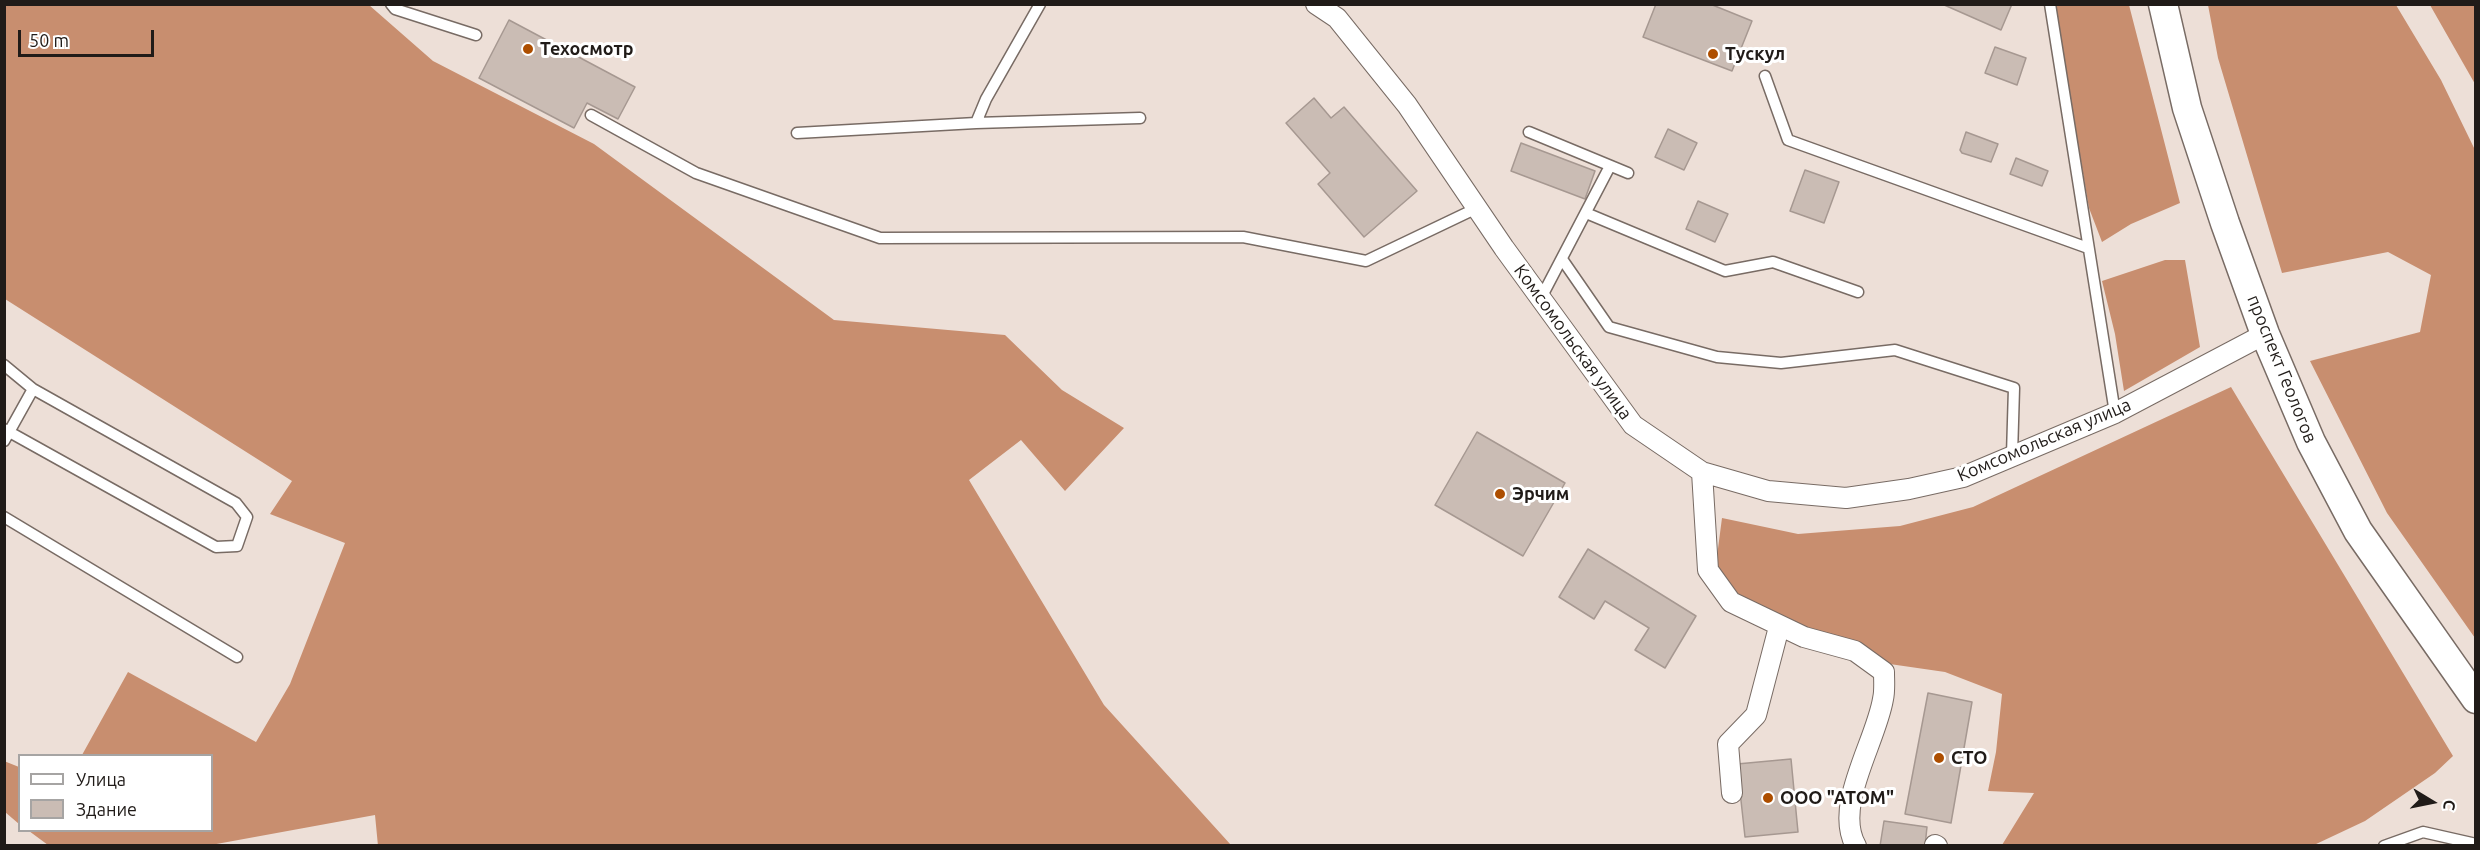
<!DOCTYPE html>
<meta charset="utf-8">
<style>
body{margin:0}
#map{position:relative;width:2480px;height:850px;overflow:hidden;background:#eddfd7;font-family:Ubuntu,sans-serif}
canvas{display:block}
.frame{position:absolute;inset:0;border:6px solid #201b18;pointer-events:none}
.legend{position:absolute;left:18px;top:754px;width:195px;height:78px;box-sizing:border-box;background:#fff;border:2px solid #a6a4a3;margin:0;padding:8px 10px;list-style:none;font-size:18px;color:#201b18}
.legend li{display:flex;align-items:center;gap:12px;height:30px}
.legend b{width:30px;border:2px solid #a6a4a3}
.north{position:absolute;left:2402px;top:772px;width:60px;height:60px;-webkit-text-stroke:4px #fff;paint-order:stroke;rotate:100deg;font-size:16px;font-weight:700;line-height:24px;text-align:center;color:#201b18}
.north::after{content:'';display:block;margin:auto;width:21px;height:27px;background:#201b18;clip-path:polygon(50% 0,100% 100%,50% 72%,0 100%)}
.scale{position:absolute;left:18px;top:30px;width:136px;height:27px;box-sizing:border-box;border:3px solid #201b18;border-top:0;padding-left:8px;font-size:18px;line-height:21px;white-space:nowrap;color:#201b18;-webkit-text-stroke:4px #fff;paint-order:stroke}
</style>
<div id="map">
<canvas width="2480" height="850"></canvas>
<div class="frame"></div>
<ul class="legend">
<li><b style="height:8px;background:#fff"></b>Улица</li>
<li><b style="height:16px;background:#cabcb4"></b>Здание</li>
</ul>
<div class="north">С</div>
<div class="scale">50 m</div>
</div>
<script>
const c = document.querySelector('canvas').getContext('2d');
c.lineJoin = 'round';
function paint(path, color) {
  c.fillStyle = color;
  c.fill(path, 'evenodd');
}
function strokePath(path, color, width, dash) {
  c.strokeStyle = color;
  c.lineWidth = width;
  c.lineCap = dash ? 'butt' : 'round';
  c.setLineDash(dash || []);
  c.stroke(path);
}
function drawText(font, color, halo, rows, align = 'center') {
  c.font = font + ' Ubuntu,sans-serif';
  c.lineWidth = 6;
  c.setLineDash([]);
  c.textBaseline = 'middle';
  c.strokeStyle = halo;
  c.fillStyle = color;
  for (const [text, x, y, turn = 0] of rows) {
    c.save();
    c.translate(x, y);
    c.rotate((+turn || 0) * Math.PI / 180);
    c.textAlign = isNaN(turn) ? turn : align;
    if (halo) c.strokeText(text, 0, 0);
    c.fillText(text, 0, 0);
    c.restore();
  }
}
paint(new Path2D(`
 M4,5H369L433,61L594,144L834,320L1005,335L1062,390L1124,428L1065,491L1021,440L969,480L1104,705L1231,845L378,846L375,815L211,845H48L29,831L212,830V756L82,755L128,672L256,742L290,684L345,543L270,514L292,481L5,299Z
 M2054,5H2129L2180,203L2131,224L2102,242L2089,208Z
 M2208,5H2396L2441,80L2475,150V638L2387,513L2310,361L2420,332L2431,275L2388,252L2282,273L2218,58Z
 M2430,5H2475V84Z
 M2165,260H2185L2200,347L2124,391L2115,334L2102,281Z
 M2231,387L2453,756L2435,773L2365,821L2314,845H2002L2034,793L1988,791L1996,752L2002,694L1945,672L1869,661L1779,627L1714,579L1722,518L1798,534L1900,526L1973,507Z
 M4,761L19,767V824L5,812Z`), '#c88e6f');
const building = new Path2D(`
 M1656,4H1710L1752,21L1732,71L1643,37Z
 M1942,4H2012L2001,30Z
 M509,20L635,87L618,119L587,103L574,128L479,78Z
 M1995,47L2026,58L2017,85L1985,73Z
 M1314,98L1331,118L1344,107L1417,191L1364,237L1318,184L1330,173L1286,123Z
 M1668,129L1697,143L1684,170L1655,157Z
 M1966,132L1998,144L1991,162L1962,153L1960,150Z
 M1521,143L1595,171L1585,199L1511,171Z
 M2016,158L2048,171L2042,186L2010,174Z
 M1805,170L1839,182L1824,223L1790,211Z
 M1698,201L1728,214L1715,242L1686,229Z
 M1477,432L1565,483L1523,556L1435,505Z
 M1588,549L1696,616L1665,668L1635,650L1649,628L1605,601L1594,619L1559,597Z
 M1928,693L1972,702L1951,823L1905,814Z
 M1791,759L1798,832L1745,837L1737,764Z
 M1884,821L1927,827L1925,846H1880Z`);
paint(building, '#cabcb4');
strokePath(building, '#a69891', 1.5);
const service = new Path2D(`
 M391,4L395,9L476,35
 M1040,4L986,99L976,123L1140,118
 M2050,4L2115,413
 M1765,76L1788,140L2088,248
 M591,115L696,173L880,238L1243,237L1366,261L1477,208
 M1529,132L1628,173
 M797,133L976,123
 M1586,213L1725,271L1773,262L1858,292
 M1562,259L1609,327L1717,357L1781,363L1895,350L2014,388L2012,455
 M1541,298L1610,166
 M4,365L33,389L236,503L247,517L237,546L216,547L4,429
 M4,441L33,389
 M4,517L237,657
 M2384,846L2423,832L2476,844`);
const minor = new Path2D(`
 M1316,4L1337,18L1407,105L1504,248L1633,425L1702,472L1768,491L1846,498L1909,489L1963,477L2115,413L2265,334
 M1702,472L1708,570L1731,602L1804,637L1855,651L1884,672C1884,681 1885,691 1883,699C1876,742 1833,806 1856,846
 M1732,793L1728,744L1756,715L1779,627
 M1935,845L1937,846`);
const secondary = new Path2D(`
 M2163,4L2187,108L2225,223L2265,334L2311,442L2358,531L2476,699`);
strokePath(service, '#786b64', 13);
strokePath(minor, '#786b64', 22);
strokePath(secondary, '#786b64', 31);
strokePath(service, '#fff', 10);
strokePath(minor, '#fff', 20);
strokePath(secondary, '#fff', 28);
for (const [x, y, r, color] of [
 [528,49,6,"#ad4e00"],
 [1713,54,6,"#ad4e00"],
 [1500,494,6,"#ad4e00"],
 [1939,758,6,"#ad4e00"],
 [1768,798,6,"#ad4e00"]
]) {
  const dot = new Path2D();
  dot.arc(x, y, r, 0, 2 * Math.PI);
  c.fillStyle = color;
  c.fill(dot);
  strokePath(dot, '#fff', 2);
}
drawText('bold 18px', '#201b18', '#fff', [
 ["Техосмотр",540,49],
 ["Тускул",1725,54],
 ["Эрчим",1512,494],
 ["СТО",1951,758],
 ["ООО \"АТОМ\"",1780,798]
], 'left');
drawText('18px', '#201b18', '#fff', [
 ["Комсомольская улица",1573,342,54],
 ["проспект Геологов",2282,369,68],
 ["Комсомольская улица",2044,440,-23]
]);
</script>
